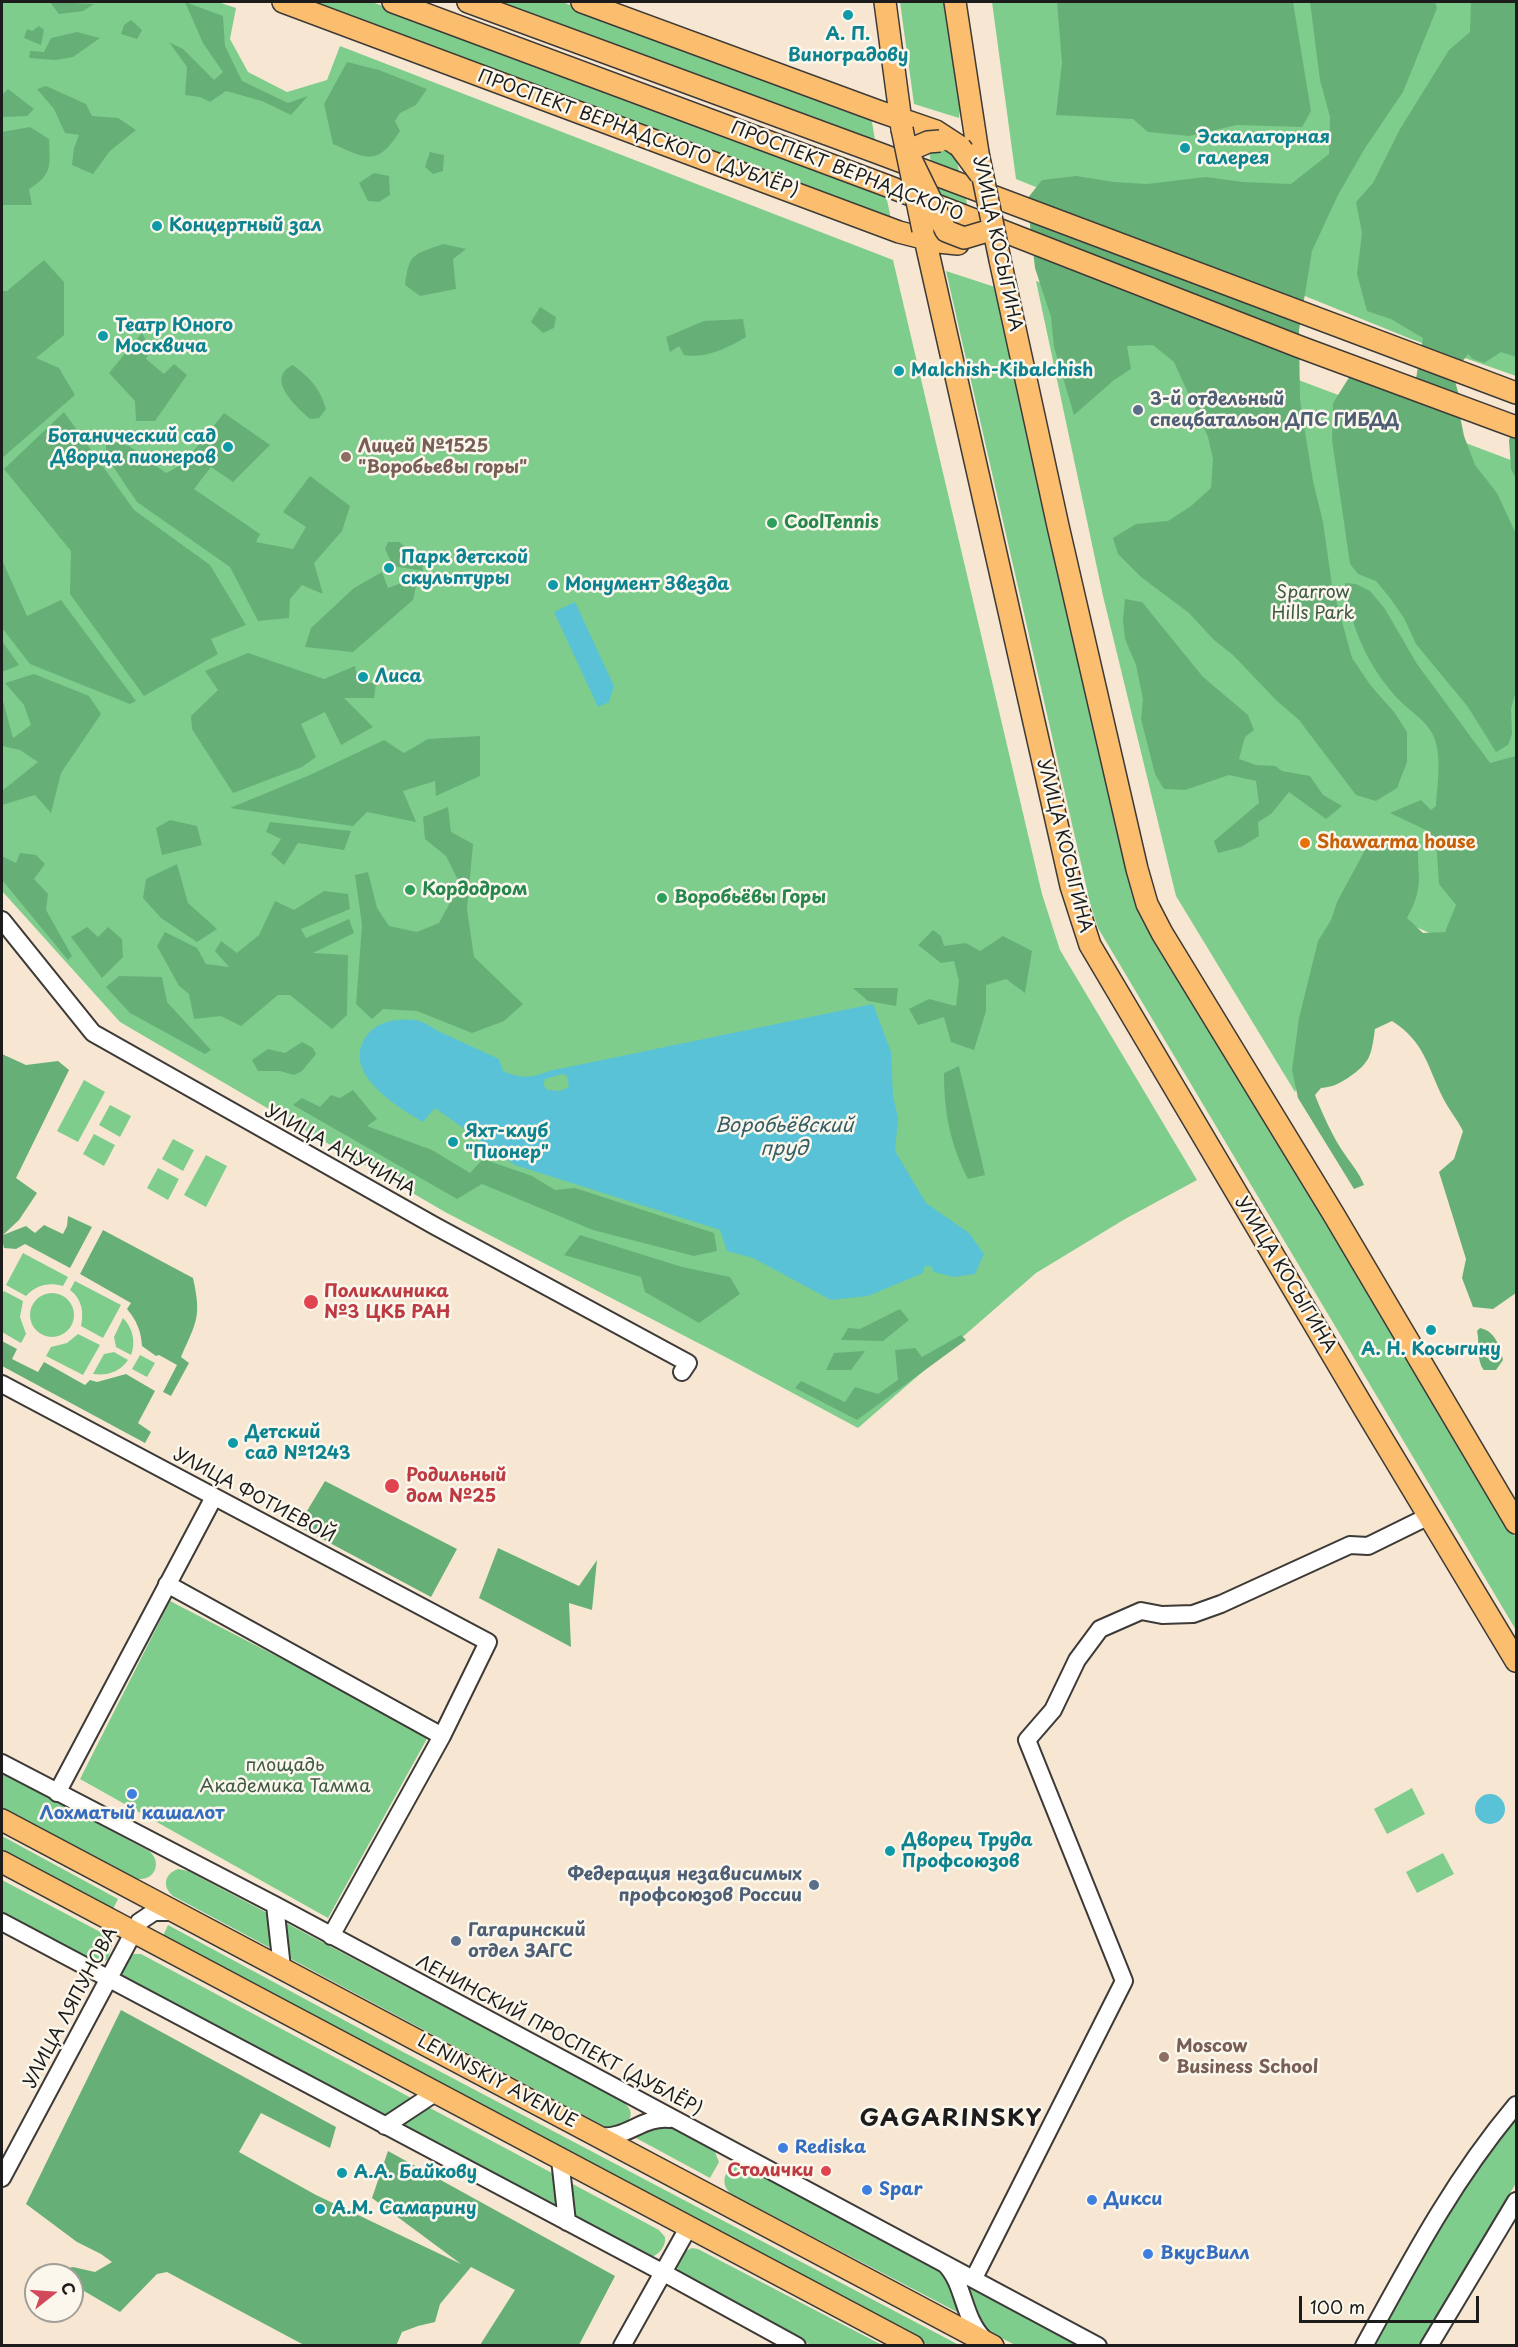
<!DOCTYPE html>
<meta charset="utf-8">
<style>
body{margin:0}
#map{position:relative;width:1518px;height:2347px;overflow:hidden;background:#f7e7d2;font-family:"Playpen Sans",sans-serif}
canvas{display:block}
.frame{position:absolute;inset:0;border:3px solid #1c1c1c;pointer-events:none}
.north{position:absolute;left:24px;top:2263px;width:60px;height:60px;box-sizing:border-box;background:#fbf7ec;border:2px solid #a29f99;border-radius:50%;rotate:73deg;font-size:16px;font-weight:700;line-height:24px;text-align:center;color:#1c1c1c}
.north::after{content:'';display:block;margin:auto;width:21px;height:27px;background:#d1495b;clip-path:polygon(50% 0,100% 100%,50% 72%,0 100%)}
.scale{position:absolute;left:1299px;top:2296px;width:180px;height:27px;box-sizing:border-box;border:3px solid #1c1c1c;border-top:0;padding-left:8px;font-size:18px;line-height:21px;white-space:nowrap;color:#1c1c1c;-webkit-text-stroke:4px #fbf7ec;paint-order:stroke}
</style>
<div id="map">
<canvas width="1518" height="2347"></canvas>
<div class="frame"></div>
<div class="north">С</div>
<div class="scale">100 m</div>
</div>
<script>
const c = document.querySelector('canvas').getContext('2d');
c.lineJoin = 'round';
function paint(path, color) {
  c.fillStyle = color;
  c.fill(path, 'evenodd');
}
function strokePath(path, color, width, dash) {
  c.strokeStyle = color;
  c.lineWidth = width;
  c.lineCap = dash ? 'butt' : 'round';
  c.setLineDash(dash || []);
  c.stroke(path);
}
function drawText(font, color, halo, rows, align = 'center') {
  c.font = font + ' "Playpen Sans",sans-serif';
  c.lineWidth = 5;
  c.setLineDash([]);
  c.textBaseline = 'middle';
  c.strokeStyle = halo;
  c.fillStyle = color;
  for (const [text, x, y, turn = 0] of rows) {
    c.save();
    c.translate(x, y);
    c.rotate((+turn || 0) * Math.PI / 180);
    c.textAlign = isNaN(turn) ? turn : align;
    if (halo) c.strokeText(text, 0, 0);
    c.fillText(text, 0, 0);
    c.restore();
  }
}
paint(new Path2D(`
 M2,2H218L236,8L230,39L248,72L287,92L327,80L340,46L893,260L1042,894L1060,950L1197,1180L1125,1219L1036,1273L858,1428L733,1361L445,1212L120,1022L2,891Z
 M307,2H372L886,195L891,219Z
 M500,2H562L871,116L875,140Z
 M900,2H946L960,109L959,118L914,104Z
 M992,2H1516V376L1411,339L1016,179Z
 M942,147L951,153L957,162L972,224L941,214L929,152Z
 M946,271L995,287L1132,890L1142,919L1516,1538V1630L1098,928L1090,903Z
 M1036,281L1516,462V1050L1456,945L1396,918L1356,946L1295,1092L1176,896L1103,596Z
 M84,1080L105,1092L78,1142L57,1131Z
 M110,1105L131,1116L120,1137L99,1125Z
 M94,1134L115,1145L104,1166L83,1154Z
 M173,1139L194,1150L183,1171L162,1159Z
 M206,1155L227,1166L206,1207L184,1195Z
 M158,1168L179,1179L168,1200L147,1188Z
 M23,1253L68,1277L63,1286C49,1282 36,1285 26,1296L6,1285Z
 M75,1281L121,1305L103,1338L81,1326C84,1312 82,1299 70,1290Z
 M4,1291L23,1301L20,1317L26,1334L21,1343L2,1332V1294Z
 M30 1315a22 22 0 1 1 44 0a22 22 0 1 1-44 0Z
 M123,1318C133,1328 136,1342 131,1355L116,1347L114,1337Z
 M78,1334L100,1345L83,1375L46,1356L51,1347L67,1343Z
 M114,1352L128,1360C120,1372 107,1376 93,1374L104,1354Z
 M140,1355L155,1363L147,1377L132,1369Z
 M170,1601L429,1735L328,1918L80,1779Z
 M2,1773L149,1851C164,1863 153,1884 134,1878L2,1808Z
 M1412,1788L1425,1814L1387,1834L1374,1809Z
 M2,1836L118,1899L112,1911L2,1851Z
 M1443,1853L1454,1874L1417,1893L1406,1872Z
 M178,1869L188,1871L622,2101C640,2115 627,2125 613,2131L173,1896C162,1887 164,1874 178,1869Z
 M2,1880L106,1935L112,1945L108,1959L99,1965L2,1918Z
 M168,1925L405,2053L959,2345H928L163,1936Z
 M134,1954H141L659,2230L665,2237C666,2246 660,2254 651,2257L122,1977L121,1972L129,1956Z
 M1516,2116V2183L1421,2345L1372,2346C1416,2267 1459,2186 1516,2116Z
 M664,2121L713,2147L719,2162L710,2178L636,2138Z
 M738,2165L743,2166L951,2278L961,2314L731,2194C720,2184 723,2170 738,2165Z
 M692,2248L698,2249L882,2345H811L679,2274L676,2263L681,2253Z
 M968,2282L1084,2345H1015L982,2328L967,2286Z`), '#7ecd8d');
paint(new Path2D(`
 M50,2L94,4L83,11L59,14Z
 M185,2L223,16L225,46L242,81L288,103L308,96L291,115L262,101L226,91L210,102L200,97L185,95L187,67L169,42L183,49L214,80L223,72L203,43Z
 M1057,2H1293L1311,111L1302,127L1237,125L1189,136L1148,132L1133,119L1056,115L1062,63Z
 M1310,2H1435L1437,8L1403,92L1365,148L1338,195L1312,251L1299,330L1300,400L1313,481L1323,522L1332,585L1352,658L1371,686L1394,712L1407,732V762L1397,788L1376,801L1356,795L1299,720L1276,700L1233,655L1214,640L1189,613L1141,577L1118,554L1113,538L1136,524L1168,521L1191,506L1211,488L1213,459L1208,437L1174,362L1153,345L1127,346L1131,369L1114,380L1074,415L1054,347L1051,317L1035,268L1027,199L1042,180L1076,176L1114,182L1147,184L1206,177L1243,182L1291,184L1329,154L1330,117L1320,80Z
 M1471,2H1516V357L1501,352L1484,363L1473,359L1468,354L1453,374L1460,399V416L1464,436L1475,465L1497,493L1516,534V690L1511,709L1512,734L1508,745L1496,752L1468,707L1416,644L1404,618L1390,598L1376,581L1358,574L1350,564L1332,440L1333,403L1350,376L1413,396L1423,338L1391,319L1367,311L1357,274L1362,233L1356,202L1373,183L1400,129L1449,50L1470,32Z
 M131,20L142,30L137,39L121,34L124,25Z
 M39,26L44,30L41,45L24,38L27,29L32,31Z
 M77,32L100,38L73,57L55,60L29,58L30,51L44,52L51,38Z
 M347,62L379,70L427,89L416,105L400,113L395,121L400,131C377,167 367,159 333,144L324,104Z
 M46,86L86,104L92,116L118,118L136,130L110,151L93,174L72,165L74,148L79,135L65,133L54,109L37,89Z
 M8,89L34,109L27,116L2,117V95Z
 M30,127L49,139C50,164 53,175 29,189L32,205H2V132Z
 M430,152L444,155L443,171L433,174L425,167Z
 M374,173L389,176L390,195L379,202L368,201L359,183Z
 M443,244L466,249L453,259L456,289L420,296L405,285C409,253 413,255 443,244Z
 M44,260L64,282V335L36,358L59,368L75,395L2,458V291H7Z
 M540,307L556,317L554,328L543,333L531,322Z
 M743,319L746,337C728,348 705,359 684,355L679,346L670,352L666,337L704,321Z
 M142,333L151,350L146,359L164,374L174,364L187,375L155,421H136L135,401L109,373Z
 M293,365C310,378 320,388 326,409L319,418L310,419C297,407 264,379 293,365Z
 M64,412L134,510L210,565L246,625L211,639L218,654L144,696L70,594L71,551L4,469Z
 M224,413L270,445L233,482L211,467L194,489L260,534L256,542L293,549L306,527L283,512L310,476L350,506L342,531L314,563L323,594L302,585L290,599L289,618L258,621L230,567L137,502L106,456V440L129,446L166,473L183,464Z
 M1516,422V478L1511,469L1509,440Z
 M388,542H399L422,560L423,571L393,566L385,549Z
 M2,560L27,616L61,600L136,701L130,704L30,664L2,628Z
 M382,572L388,588L418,577L413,600L353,652L305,647L311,628L354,588Z
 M1345,583L1356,584L1370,591L1385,609L1417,664L1490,763L1516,756V1293L1493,1309L1473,1307L1462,1278L1466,1259L1439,1172L1454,1159L1463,1131C1457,1119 1449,1110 1443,1098C1427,1066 1425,1042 1392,1021L1375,1029C1371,1056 1371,1062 1348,1078C1338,1084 1333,1087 1321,1088L1315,1095C1323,1115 1333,1138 1346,1156C1353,1166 1359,1173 1364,1185L1354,1189L1298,1098L1292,1070L1299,1018L1318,941L1331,920L1337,902L1371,839C1387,836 1402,842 1418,844C1417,878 1425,885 1407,918L1423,933L1445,932L1456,905L1439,884L1436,841L1426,830L1390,813L1421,800L1431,810L1436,806C1437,784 1443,754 1432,733C1425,720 1410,711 1400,701C1369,669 1350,627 1345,583Z
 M1125,599L1142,602L1203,677L1248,715L1254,730L1245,737L1239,759L1256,765L1275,766L1282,771L1310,776L1323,795L1342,806L1326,819L1289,792L1271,814L1258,822L1259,836L1241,847L1218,853L1214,841L1259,803L1256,781L1229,775L1185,790L1164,789L1155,774L1141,719L1143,699L1136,665L1125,639L1123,620Z
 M2,641L19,665L2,672Z
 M248,653L324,679L355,666L358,682L376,683L374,698H344L373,727L341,745L325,712L301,724L316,757L302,767L233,793L192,729L191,716L218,690L205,671Z
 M34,674L89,696L101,714L61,773L51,813L35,795L2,805V791L38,762L20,750L2,746V697L13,738L31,725L24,705L5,683Z
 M480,736V776L436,796L435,781L403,791L416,822L367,812L353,826L230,808L310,775L384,740L404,753L428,739Z
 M448,807L451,832L473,844L467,909L474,957L523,1004L504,1021L472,1033L417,1011L383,1009L372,1019L356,1004L362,925L355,875L368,872L377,908L389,926L417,932L439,923L460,884L446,856L425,839L423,817Z
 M170,820L197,826L202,845L162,855L156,828Z
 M270,822L351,831L344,850L298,843L284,865L271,854L281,839L266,832Z
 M20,853L36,855L45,864L34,879L48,894L46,910L72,956L68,960L2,880V856L16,863Z
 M177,864L188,903L217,929L197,942L161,918L143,898L146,879Z
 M324,891L348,894L350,909L301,929L306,938L349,919L354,933L313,953L348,955L347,1015L332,1029L290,995H278L241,1026L221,1016L194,1019L189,994L179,986L157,946L165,932L197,948L206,964L229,967L215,951L221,941L237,953L259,935L275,901L294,910Z
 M87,927L98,937L108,927L122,939L123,957L102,978L71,937Z
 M933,930L941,936L944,946L966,943L980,951L1003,936L1032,951L1025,993L1006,979L986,985V1011L974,1050L951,1042L944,1017L918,1025L909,1009L929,999L956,1006L959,981L954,961L941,963L918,945Z
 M119,976L162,977L167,1002L211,1050L205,1054L130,1013L106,987Z
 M853,988H898L896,1006L868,1001Z
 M302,1042L313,1048L316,1054L302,1071L294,1075L280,1071H258L252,1060L268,1049L285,1053Z
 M2,1054L26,1065L58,1061L69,1070L16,1178L37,1193L19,1220L3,1235L26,1226L35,1233L44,1225L63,1234L67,1226L68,1216L92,1227L70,1268L25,1244L16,1249L4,1248L2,1239Z
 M959,1066L985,1175L968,1179C950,1144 944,1112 944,1073Z
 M353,1090L377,1119L367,1126L432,1150L470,1173L483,1159L532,1176L555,1190L575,1188L714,1233L717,1251L694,1256L593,1230L482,1184L457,1199L293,1105L302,1098L320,1107L331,1095L340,1098Z
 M103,1230L193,1278C202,1318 196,1322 181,1357L189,1363L171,1396L163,1392L177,1365L159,1355L156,1356L142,1346C141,1331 137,1321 127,1309L131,1303L80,1274Z
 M580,1235L682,1267L730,1277L740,1294L699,1323L645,1292L641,1277L564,1255Z
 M900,1309L909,1320L883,1341L841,1340L848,1328L860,1329Z
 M1480,1328C1495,1331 1500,1346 1503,1360L1496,1370H1484C1476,1361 1480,1343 1477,1331Z
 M961,1335L966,1340L857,1420L795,1388L801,1381L845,1402L855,1387L878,1394L898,1380L895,1350L915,1348L922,1357Z
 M2,1341L17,1349L12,1359L38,1372L44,1362L85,1385L90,1380L97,1382L126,1374L155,1391L138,1423L151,1432L145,1443L2,1366Z
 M865,1351L851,1370H826L834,1353Z
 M325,1481L457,1549L431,1597L298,1526Z
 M498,1548L579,1586L597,1560L592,1610L569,1603L571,1647L479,1598Z
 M121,2010L336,2127L330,2148L261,2113L239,2152L316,2195L461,2264L372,2198L388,2151L615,2276L579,2345H480L515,2290L471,2267L440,2304L435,2322L418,2326L402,2332L396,2346L304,2345L167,2272L157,2274L120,2312L72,2284V2275H58V2270L73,2267L95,2272L112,2262L101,2254L77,2242L26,2204Z`), '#66b078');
paint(new Path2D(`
 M575,602L614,686L609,702L598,707L554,612Z
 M873,1004L891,1052L893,1096L898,1118L895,1151L926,1203L969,1233L984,1254L975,1274L954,1277L934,1272L931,1266H925L923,1273L868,1296L831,1300L753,1258L727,1251L720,1230L515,1165L435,1108L423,1122C396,1106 338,1071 368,1034C378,1021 399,1018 415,1020C423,1021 433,1028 440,1032C460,1041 479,1050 499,1059L503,1071C521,1079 532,1078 549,1071ZM562,1074L567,1076L569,1087L560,1091L547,1090L543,1084L545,1079Z
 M1475 1809a15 15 0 1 1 30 0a15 15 0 1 1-30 0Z`), '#5ac2d6');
const minor = new Path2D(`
 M2,920L93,1033L435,1226L688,1363L682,1372
 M2,1384L488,1642L442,1736L331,1936
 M167,1584L442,1736
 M2,1763L275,1905L1098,2346
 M57,1793L214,1497
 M275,1905L282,1968
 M2,1922L662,2272L797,2346
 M385,2126L435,2093
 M598,2136C627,2140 641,2116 670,2119
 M560,2159L567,2222
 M2,2178L139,1922L154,1912H174
 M945,2264C965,2284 962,2317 984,2339
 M974,2278L1124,1981L1027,1740L1053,1710L1077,1660L1100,1629L1141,1611L1162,1615L1193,1614L1221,1604L1350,1545L1368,1546L1429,1516
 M622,2346L688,2228
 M1364,2346C1411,2260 1453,2180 1516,2105
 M1429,2346L1516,2201`);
const major = new Path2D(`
 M283,2L899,232L938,242L958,244
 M393,2L885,185L1300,347L1516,427
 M468,2L878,153L1516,393
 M582,2L878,111L936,131L959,146
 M885,2L902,129
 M955,2L978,153
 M923,230L1071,886L1090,945L1365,1410L1516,1661
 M1000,260L1058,526L1137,869L1147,904L1162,933L1334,1215L1516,1523
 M2,1820L993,2346
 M2,1862L913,2346`);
strokePath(minor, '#3d3a37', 20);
strokePath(major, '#3d3a37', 24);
strokePath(minor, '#fff', 16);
strokePath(major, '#fbbe6e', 21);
const majorBridge = new Path2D(`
 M902,129L923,230
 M960,147L980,174
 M907,151L946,231L964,238L994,229
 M907,151L928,142L940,141
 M978,153L1000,260`);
strokePath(majorBridge, '#3d3a37', 24, []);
strokePath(majorBridge, '#fbbe6e', 21);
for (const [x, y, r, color] of [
 [848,15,6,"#0f9aa8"],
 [1185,148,6,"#0f9aa8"],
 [157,226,6,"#0f9aa8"],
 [103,336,6,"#0f9aa8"],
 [899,371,6,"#0f9aa8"],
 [1138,410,6,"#5c6f8a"],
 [228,447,6,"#0f9aa8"],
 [346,457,6,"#8d6e63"],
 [772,523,6,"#2e9e5b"],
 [389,568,6,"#0f9aa8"],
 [553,585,6,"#0f9aa8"],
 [363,677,6,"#0f9aa8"],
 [1305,843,6,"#e8710a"],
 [410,890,6,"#2e9e5b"],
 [662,898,6,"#2e9e5b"],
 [453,1142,6,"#0f9aa8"],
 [311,1302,8,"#e0444e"],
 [1431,1330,6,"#0f9aa8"],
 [233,1443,6,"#0f9aa8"],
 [392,1486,8,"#e0444e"],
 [132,1794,6,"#3f7fe0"],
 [890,1851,6,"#0f9aa8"],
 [814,1885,6,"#5c6f8a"],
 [456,1941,6,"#5c6f8a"],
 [1164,2057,6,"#8d6e63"],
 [783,2148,6,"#3f7fe0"],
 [826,2171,6,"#e0444e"],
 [342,2173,6,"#0f9aa8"],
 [867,2190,6,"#3f7fe0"],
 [1092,2200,6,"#3f7fe0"],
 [320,2209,6,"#0f9aa8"],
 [1148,2254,6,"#3f7fe0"]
]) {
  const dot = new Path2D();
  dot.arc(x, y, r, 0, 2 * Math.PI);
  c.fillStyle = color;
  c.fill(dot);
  strokePath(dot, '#fbf7ec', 2);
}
drawText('bold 18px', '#0d838f', '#fbf7ec', [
 ["А. П.",848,35,"center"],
 ["Виноградову",848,56,"center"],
 ["Эскалаторная",1197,138],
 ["галерея",1197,159],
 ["Концертный зал",169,226],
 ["Театр Юного",115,326],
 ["Москвича",115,347],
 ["Malchish-Kibalchish",911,371],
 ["Ботанический сад",216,437,"right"],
 ["Дворца пионеров",216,458,"right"],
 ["Парк детской",401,558],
 ["скульптуры",401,579],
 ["Монумент Звезда",565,585],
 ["Лиса",375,677],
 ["Яхт-клуб",465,1132],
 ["\"Пионер\"",465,1153],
 ["А. Н. Косыгину",1431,1350,"center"],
 ["Детский",245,1433],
 ["сад №1243",245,1454],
 ["Дворец Труда",902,1841],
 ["Профсоюзов",902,1862],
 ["А.А. Байкову",354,2173],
 ["А.М. Самарину",332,2209]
], 'left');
drawText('18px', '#1c1c1c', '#fbf7ec', [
 ["ПРОСПЕКТ ВЕРНАДСКОГО (ДУБЛЁР)",638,134,20],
 ["ПРОСПЕКТ ВЕРНАДСКОГО",847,172,21],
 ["УЛИЦА КОСЫГИНА",997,244,78],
 ["УЛИЦА КОСЫГИНА",1064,846,76],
 ["УЛИЦА АНУЧИНА",340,1151,29],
 ["УЛИЦА КОСЫГИНА",1285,1275,59],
 ["УЛИЦА ФОТИЕВОЙ",254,1496,28],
 ["УЛИЦА ЛЯПУНОВА",71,2008,-62],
 ["ЛЕНИНСКИЙ ПРОСПЕКТ (ДУБЛЁР)",559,2036,28],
 ["LENINSKIY AVENUE",497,2082,28]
]);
drawText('bold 18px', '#4e5e75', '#fbf7ec', [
 ["3-й отдельный",1150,400],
 ["спецбатальон ДПС ГИБДД",1150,421],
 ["Федерация независимых",802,1875,"right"],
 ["профсоюзов России",802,1896,"right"],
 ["Гагаринский",468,1931],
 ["отдел ЗАГС",468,1952]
], 'left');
drawText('bold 18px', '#785e54', '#fbf7ec', [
 ["Лицей №1525",358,447],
 ["\"Воробьевы горы\"",358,468],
 ["Moscow",1176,2047],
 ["Business School",1176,2068]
], 'left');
drawText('bold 18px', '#27864d', '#fbf7ec', [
 ["CoolTennis",784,523],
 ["Кордодром",422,890],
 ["Воробьёвы Горы",674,898]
], 'left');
drawText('18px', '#3e5a44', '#fbf7ec', [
 ["Sparrow",1313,593],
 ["Hills Park",1313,614],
 ["площадь",285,1766],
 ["Академика Тамма",285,1787]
]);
drawText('bold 18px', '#c56008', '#fbf7ec', [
 ["Shawarma house",1317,843]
], 'left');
drawText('bold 18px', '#be3a42', '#fbf7ec', [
 ["Поликлиника",324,1292],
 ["№3 ЦКБ РАН",324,1313],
 ["Родильный",406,1476],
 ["дом №25",406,1497],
 ["Столички",814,2171,"right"]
], 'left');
drawText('bold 18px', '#366cbe', '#fbf7ec', [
 ["Лохматый кашалот",132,1814,"center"],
 ["Rediska",795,2148],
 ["Spar",879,2190],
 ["Дикси",1104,2200],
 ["ВкусВилл",1160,2254]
], 'left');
drawText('italic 20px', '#355e66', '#fbf7ec', [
 ["Воробьёвский",784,1126],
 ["пруд",784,1149]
]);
c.letterSpacing = '1.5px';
drawText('bold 24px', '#1c1c1c', '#fbf7ec', [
 ["GAGARINSKY",951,2119]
]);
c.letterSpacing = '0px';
</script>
